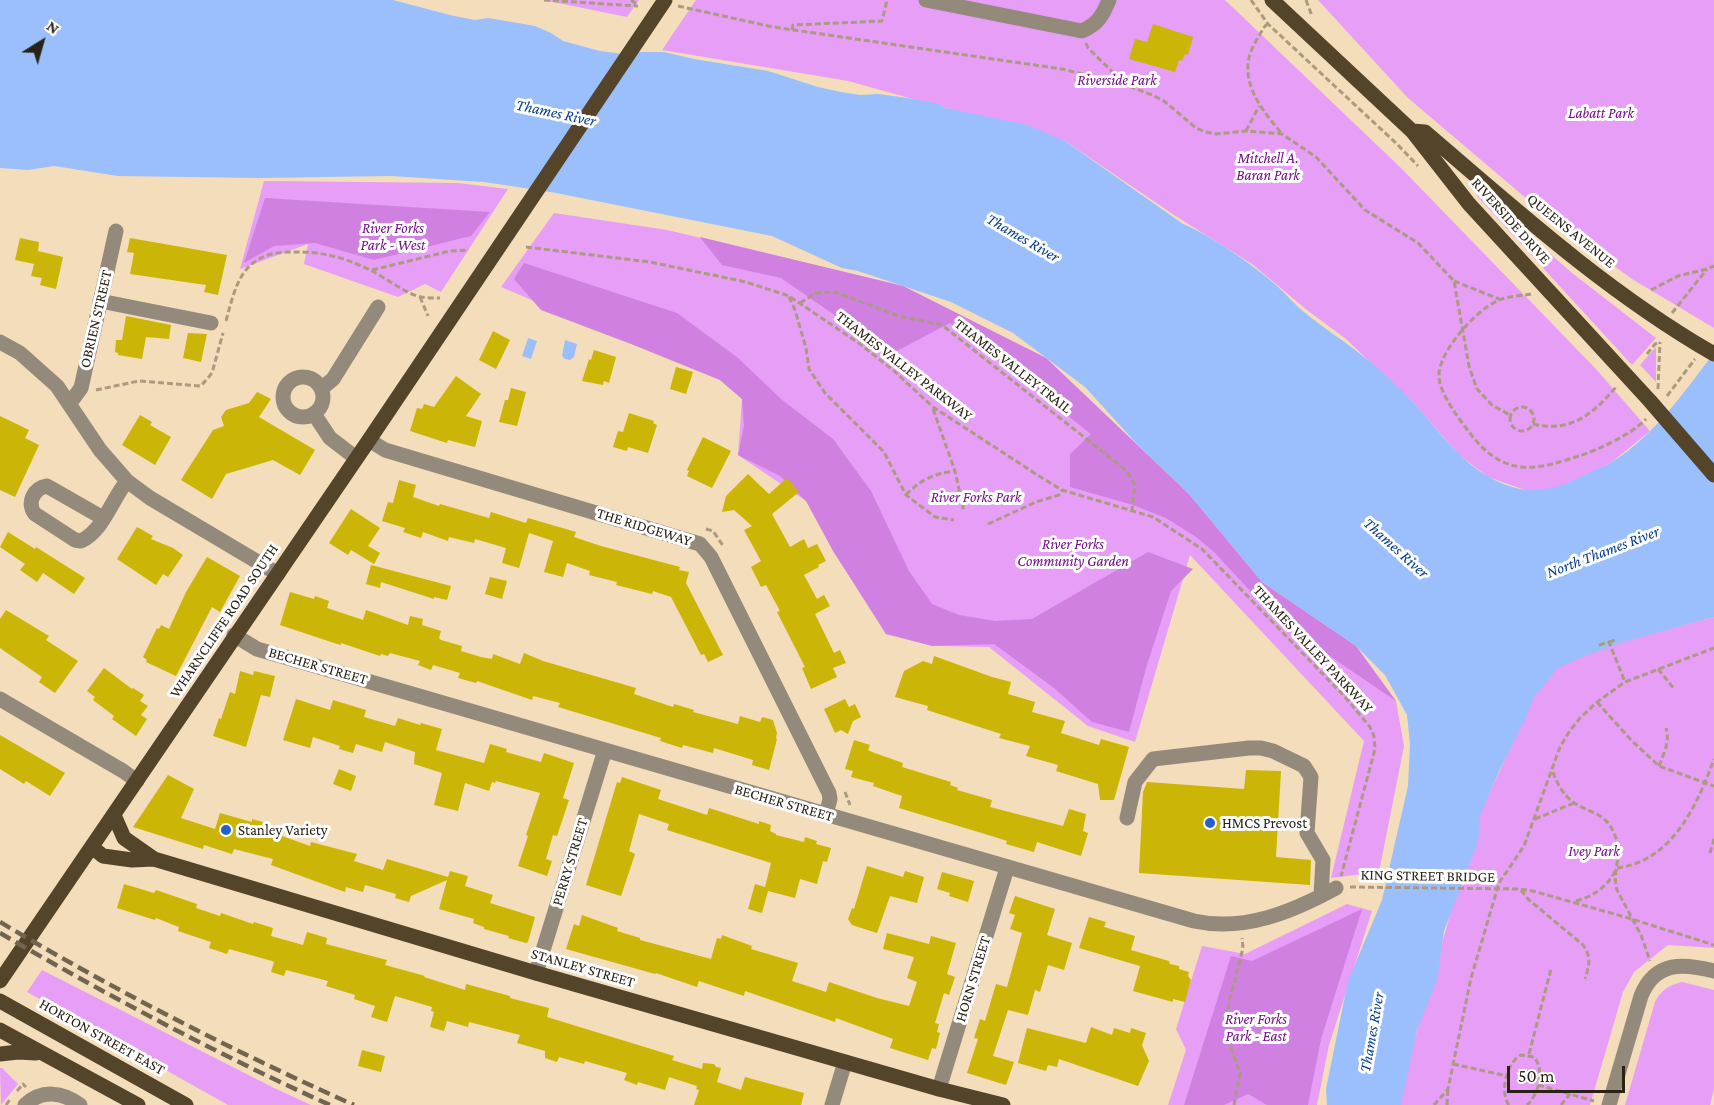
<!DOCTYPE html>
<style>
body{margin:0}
#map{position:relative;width:1714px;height:1105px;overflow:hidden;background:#f3ddba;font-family:"Crimson Pro",serif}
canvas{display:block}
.north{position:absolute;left:12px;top:12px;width:60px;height:60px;-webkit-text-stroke:4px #fff;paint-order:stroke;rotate:37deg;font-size:16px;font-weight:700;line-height:24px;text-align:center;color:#2a2215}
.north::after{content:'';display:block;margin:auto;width:21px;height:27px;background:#2a2215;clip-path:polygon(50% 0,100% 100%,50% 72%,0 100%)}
.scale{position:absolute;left:1507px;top:1066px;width:118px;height:27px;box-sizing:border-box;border:3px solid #2a2215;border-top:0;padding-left:8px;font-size:18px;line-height:21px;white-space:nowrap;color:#2a2215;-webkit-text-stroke:4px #fff;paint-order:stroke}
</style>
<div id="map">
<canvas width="1714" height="1105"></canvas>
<div class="north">N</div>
<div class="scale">50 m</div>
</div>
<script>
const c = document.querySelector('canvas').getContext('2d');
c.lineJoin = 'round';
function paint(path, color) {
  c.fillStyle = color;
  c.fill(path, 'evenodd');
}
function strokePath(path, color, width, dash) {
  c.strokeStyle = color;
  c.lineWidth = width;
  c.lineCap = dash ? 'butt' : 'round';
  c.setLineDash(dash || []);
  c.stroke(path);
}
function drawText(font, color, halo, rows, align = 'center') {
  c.font = font + ' "Crimson Pro",serif';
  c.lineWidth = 6;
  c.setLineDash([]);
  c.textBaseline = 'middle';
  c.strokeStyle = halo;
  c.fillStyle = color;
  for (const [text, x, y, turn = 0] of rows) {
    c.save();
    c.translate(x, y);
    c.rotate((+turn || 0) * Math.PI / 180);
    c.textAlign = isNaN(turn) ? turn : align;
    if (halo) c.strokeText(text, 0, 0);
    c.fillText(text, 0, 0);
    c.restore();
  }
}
paint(new Path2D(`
 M543,0H639L627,17Z
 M696,0H1225L1401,168L1595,368L1650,431L1612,462L1581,478L1550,490L1528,491L1502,482L1488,477L1458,454L1412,401L1370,362L1346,339L1307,310L1252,264L1174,215L1065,141L848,81L662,50Z
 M1318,0H1714V328L1632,279L1553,221L1408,98Z
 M264,181L458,183L508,189L441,292L425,284L398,297L304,264L308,244L240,269Z
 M1481,193L1572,273L1656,338L1632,365L1478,197V194Z
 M554,213L667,230L903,286L1046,358L1189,494L1262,582L1356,646L1396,701L1404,746L1379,872L1331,878L1364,741L1190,555L1135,742L1088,726L989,647L940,646L886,634L806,501L738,455L742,399L720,380L501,287Z
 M1656,347V382L1640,365Z
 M1714,617V948L1668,945L1634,972L1623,992L1590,1105H1396L1477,820L1550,661Z
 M1347,904L1372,911L1329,1045L1317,1105H1168L1186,1050L1176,1029L1202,946L1245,954Z
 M42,970L274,1088L311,1105H228L27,992Z
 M1682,982L1714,990V1089L1710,1105H1625L1655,1002C1661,990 1669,985 1682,982Z
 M0,1068H2L18,1084L1,1105Z`), '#e79ef7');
paint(new Path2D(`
 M265,198L490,212L471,236L374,260L315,243L274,246L244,263Z
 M700,237L903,286L1046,358L1189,494L1262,582L1356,646L1396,701L1321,650L1254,595L1214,552L1196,537L1166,518L1133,505L1070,487V454L1091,434L950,323L891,354L781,278L722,265Z
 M524,263L677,313L738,358L781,399L833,439L871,491L909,571L932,604L959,615L995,621L1032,619L1148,552L1193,569L1171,591L1146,668L1129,732L1092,722L1054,688L994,644L932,646L886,634L833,551L806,501L780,476L738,455L744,426L742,399L720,380L631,344L541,310L514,279Z
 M1362,909L1321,1039L1308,1105H1267L1248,1094L1224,1105H1184L1231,956L1252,961Z`), '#cf80e1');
paint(new Path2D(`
 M0,0H393L454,16L475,20L488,18L535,26L551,33L563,41L600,51L624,54L641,52H664L694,59L768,71L818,87L841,92L860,95L878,94L908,98L939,104L945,108L1027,125L1065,141L1183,224C1210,235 1255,266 1277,286C1286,294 1294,304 1304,312C1324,329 1348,343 1369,361C1384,373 1399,387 1412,401C1436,427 1457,459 1489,477C1529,499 1554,491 1592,471C1598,468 1606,466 1612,462C1655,435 1684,392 1714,353V617L1623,642L1585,656L1558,668L1534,697L1525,720L1499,771L1480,816L1478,842L1444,931L1437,980L1417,1030L1401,1105H1327L1326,1089L1348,981L1382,900L1408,786L1410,744L1407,715L1385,675L1356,646L1262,582L1189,494L1137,444L1085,387L1013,333L951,302L858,271L842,268L772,236L551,192L484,182L391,176L259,178L118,176L54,166L28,170L0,168Z
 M528,338L537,341L531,359L522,356Z
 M565,340L577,344L574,357L570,360L565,359L562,356Z`), '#9abffc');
paint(new Path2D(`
 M1153,24L1193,37L1188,55L1185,54L1182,61L1179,60L1175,72L1129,59L1135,39L1147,42Z
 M20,238L39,242L38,251L63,257L56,289L40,285L42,278L31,276L34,264L15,260Z
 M130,238L227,255L218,295L204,292L206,285L130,274L134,253L127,252Z
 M126,316L171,325L169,339L146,337L142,359L118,355V353L115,352L116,340H122Z
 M493,331L510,340L496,369L479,360Z
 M188,333L207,334L201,362L183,358Z
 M594,350L616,357L609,383L604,381L603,385L582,381L589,359L591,360Z
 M676,367L693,372L686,394L670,389Z
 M456,376L481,394L466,416L482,421L475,447L448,440L447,443L410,431L417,408L422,409L424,404L434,407Z
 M511,388L526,392L517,426L499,422L505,400H508Z
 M257,392L271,399L259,417L315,450L300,475L273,460L226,474L212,499L181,480L213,430L224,426L221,417L226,410L249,403Z
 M629,413L654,421L653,423L657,425L648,453L628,447L627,451L613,447L618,431L623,432Z
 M140,415L152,422L150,425L171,437L155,465L122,445Z
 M0,416L29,430L25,438L39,445L15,497L0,490Z
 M703,437L731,451L712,488L687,476L689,471L687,470Z
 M748,474L769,494L787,478L799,492L772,514L790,547L804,539L808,548L817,544L826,561L818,565L819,567L804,575L817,599L824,595L830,606L815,614L834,653L840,650L846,663L833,668L837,677L811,689L802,668L805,667L777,612L780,611L766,585L761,587L751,567L761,561L744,530L752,526L734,510L722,512L726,496Z
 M399,480L416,485L413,497L439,506L440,504L489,518L491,512L526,523L528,518L576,532L574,537L601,546L680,567L679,570L689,572L686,583L723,655L708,662L704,654L701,655L671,597L653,591L652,594L616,585L617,582L589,575L590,571L567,563L563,577L544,572L553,541L529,533L519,568L502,563L506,548L475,539L474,543L449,537L448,541L423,532L421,538L403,532L405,528L382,521L388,502L393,503Z
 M351,509L380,528L368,546L380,553L374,564L351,550L348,555L329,543Z
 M137,527L153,536L151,539L173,548L183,555L168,577L163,574L156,585L117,559Z
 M8,532L35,549L36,547L85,578L74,594L43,573L37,582L20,570L25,564L0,547Z
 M207,557L240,576L220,612L212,607L176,676L146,662L147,660L143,657L157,628L159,629L161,625L169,629L186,592Z
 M371,565L451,586L447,600L434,597V599L381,582L380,588L366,584Z
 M490,577L507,581L502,599L485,594Z
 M290,592L314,599L315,596L329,601L327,608L363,620L366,610L408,625L410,616L423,619L422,625L441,631L439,638L441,640L462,646L461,651L481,657L492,659L493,654L520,664L524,653L543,661L636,688L634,694L673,707L674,704L694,710L693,712L738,724L740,716L760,722L762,717L773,720L777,733L776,738L777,739L769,770L752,765L753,760L714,748L713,753L683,745L682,748L660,741L661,738L558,707L560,703L533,696L532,700L477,681L476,683L458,678L460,673L433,665L431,670L418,665L420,661L390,653L388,656L381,654L380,656L341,643V645L334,643L280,625Z
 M6,610L49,636L46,640L78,661L55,693L39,682L42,677L0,648V619Z
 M934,656L992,677L1011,682L1008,694L1035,702L1032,712L1065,721L1061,733L1099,745L1101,739L1129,747L1114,800H1100L1098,784L1056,771L1058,765L1026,756L1030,746L999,738L1001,734L927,710L928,706L895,697L904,671L923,661L932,664Z
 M104,668L132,689L133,688L144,695L140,701L148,706L141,715L147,719L136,736L112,719L114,716L93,700L95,697L87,691Z
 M240,671L253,675L254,671L275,676L270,697L261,695L246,747L213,736L219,718L221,719L230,692L235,694Z
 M296,699L330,710L333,700L366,710L364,717L395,726L398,718L420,725L421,723L442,729L436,750L484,763L490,744L507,749L506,752L541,762L544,753L574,763L563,798L569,800L557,836L553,835L546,859L552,861L547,876L518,866L528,836L526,835L540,793L496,781L495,783L492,782L489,791L465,783L458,811L434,805L442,773L414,764L415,752L385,742L382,752L356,744L353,753L339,749L340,746L313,737L310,748L283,740Z
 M845,699L849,707L855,704L861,717L853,721L848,734L841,730L835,733L824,709Z
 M0,735L65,773L50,796L26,781L24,784L0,769Z
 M854,740L870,745L868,750L872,752L903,763L902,767L951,782L950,785L958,788L957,790L992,800L990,807L1063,826L1069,809L1086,814L1083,831L1088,833L1081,856L1037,842L1034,852L1006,844L1007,841L998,838L899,808L902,796L873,786L874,783L851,777L853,771L845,769Z
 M339,769L356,776L351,791L333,784Z
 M1246,770L1281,771L1276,857L1311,860L1310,885L1139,873L1143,792L1147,782L1244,789Z
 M168,775L194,789L181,818L215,829L220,813L252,822V819L270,824L268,831L310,846L311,842L357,854L354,861L383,870L387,859L448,877L450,871L468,876L465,886L493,895L490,903L535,917L528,942L526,943L508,938L509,936L484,929V927L473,923L474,919L439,909L447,880L411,896L409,902L395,898L396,894L365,885L363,892L346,887L345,892L271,865L273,859L234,849L232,854L204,845L203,849L133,827Z
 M622,777L661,790L658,799L707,815L709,808L759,824V821L771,825L770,831L776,834V835L804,842L805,837L817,841L816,844L831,848L827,862L823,861L817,884L800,879L795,898L768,891L762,913L748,909L755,884L765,887L771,863L667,830L669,824L639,814L629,851L635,854L621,896L586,885L617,782L620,783Z
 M867,866L903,877L905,871L924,877L917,903L890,896L877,933L852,925L848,919L852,908L854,909Z
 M942,872L974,881L968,902L949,896L950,893L937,889Z
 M124,884L154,893L156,890L197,904L196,908L220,916L221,913L253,924L254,922L273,928L271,936L303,945L307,932L327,938L326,944L387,960L385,965L425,976L424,977L465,990L466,984L510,996V998L549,1008L547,1017L674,1056L672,1060L702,1069L703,1063L714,1064L716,1067L721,1068L717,1082L741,1090L745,1077L804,1093L801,1105H694L699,1090L696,1089L697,1086L669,1077L665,1090L638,1082L637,1085L624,1080L627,1073L585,1061L584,1064L559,1057L557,1062L545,1058V1051L517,1043L520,1035L469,1022L468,1027L447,1021L444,1031L430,1027L434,1012L431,1011L432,1007L395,996L387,1022L371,1017L375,1006L354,999L355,995L326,986L328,981L286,970L284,976L271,972L274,962L272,961L229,949L227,954L209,948L211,942L178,931L179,927L156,918L155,920L117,908Z
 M1015,896L1055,909L1047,935L1072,943L1064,970L1048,965L1040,992L1035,990L1028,1015L1008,1010L993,1056L1014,1062L1006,1085L967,1073L978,1039L974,1038L980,1019L985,1021L996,984L1007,987L1022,933L1010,929L1015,915L1009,913Z
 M582,915L618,928L617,931L640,938V940L711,959L717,938L721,939L722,935L752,946L751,949L798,963L792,981L826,992L829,982L877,998L909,1006L917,982L907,978L914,957L883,949L887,933L929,944L931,936L956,943L947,974L955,977L949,995L944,993L935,1023L939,1024L937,1032L940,1033L936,1049L932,1048L928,1060L890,1048L893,1039L836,1018L835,1022L745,991L744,996L699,981L697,987L656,973L655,974L566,949L574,924L579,926Z
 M1089,917L1106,922L1104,927L1135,936L1131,950L1169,961L1170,964L1179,966V969L1189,972L1188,976L1191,980L1185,1002L1173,999V1002L1133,991L1140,966L1079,948Z
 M1091,1027L1112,1035L1114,1028L1130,1033L1131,1028L1146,1033L1142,1045L1149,1061L1138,1086L1059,1059L1057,1067L1048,1065L1046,1071L1018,1063L1027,1028L1086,1043Z
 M362,1050L385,1056L381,1072L358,1066Z`), '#cbb506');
strokePath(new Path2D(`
 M544,0L638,6
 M631,0L638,5
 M1251,0L1268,24L1397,144L1418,166
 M1306,0L1312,16
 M678,6L773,27L1062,69L1126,85L1152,95L1164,101L1196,128L1206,132L1216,134L1246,131L1282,134L1316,157L1365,210L1418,243L1454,281L1469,366L1477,389L1492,405L1510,415
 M1268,24L1265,26C1260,34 1255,42 1251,51C1239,83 1263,111 1282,134
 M792,30L793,25L882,21L887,0
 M1086,43L1088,48L1126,85
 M1246,131L1259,106
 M526,247L650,262L746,282L789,296L860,344L894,371L933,407L1039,476L1062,490L1153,517L1202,549L1345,697L1370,727L1374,736L1375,749L1341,876
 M372,270L450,251L469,250
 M1454,281L1499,299
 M1651,290L1678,276L1707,269L1714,266
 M1531,294C1521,296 1508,296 1499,300C1477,309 1438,352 1439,376C1439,392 1457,416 1466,428C1481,448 1495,463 1520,467C1540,469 1560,462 1579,456C1598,450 1632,434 1646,419
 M420,297L428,316
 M789,297L795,310L806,348L809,369L825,393L884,452L906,495L935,517L954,520
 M800,303L816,293L835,292L899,316L942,325L1127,471L1135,485L1132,510
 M1672,313L1707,269
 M226,321C236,284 242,254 287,252C320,251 342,256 372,271C386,278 406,294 421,297C427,298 434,298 440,298
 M1647,354L1655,344L1660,342
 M1658,389L1660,342
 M96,390L139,381L201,386L212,373L223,333
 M1667,396L1695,359
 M1510 419a12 12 0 1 1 24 0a12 12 0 1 1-24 0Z
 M933,409L955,471L964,512
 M1533,424C1571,433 1593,414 1616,387
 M906,495C921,479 934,474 955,471
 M988,524L1036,502L1059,495L1062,490
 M706,529L713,531L724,547
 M1609,642L1616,640
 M1599,645L1609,642L1625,682
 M1658,669L1675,690
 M1597,702L1631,740L1659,766L1714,786
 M1659,766C1664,753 1670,742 1666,728
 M1553,772C1557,783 1563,795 1573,802C1588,813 1603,811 1613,831C1625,854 1611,870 1617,890L1641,935L1650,961
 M845,792L850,805
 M1535,819L1574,803
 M1710,853L1714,839
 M1617,868C1672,861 1697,806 1714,759
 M1350,887L1520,889L1533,891L1632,919L1714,945
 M1521,890L1528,899L1583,945C1592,958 1589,965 1585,979
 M1576,901C1594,896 1607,887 1616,870
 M1529,1054L1551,969
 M1453,1064L1507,1076
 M1538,1085L1594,1101
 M17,1091L23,1084L26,1087
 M6,1105L11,1098
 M1234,1105L1240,1073L1227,1038L1226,1019L1229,1002L1243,948L1242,938
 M1434,1105L1448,1089L1471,978L1499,883L1524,846L1560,747L1569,732L1580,718L1597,702L1625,682L1714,648
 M1447,1105L1448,1089
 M1509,1105C1499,1092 1507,1062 1521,1055L1534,1057C1545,1070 1539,1094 1527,1105
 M1561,1105L1570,1094`), '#ab9a7f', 3, [6, 3]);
strokePath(new Path2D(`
 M926,0L1082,31C1098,24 1103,15 1109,0
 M100,301L211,323
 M0,342L20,353L57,386L100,450L127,481L150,498L278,574
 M283 397a20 20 0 1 1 40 0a20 20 0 1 1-40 0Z
 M321,389L333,379L378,307
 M70,403L81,388L116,231
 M314,414L330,438L356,458
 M369,440L385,450L700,544L711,557L829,793L830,799L826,815
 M103,518L47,486C34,488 26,503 35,514L75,540L81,541C103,531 112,499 127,481
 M234,635L257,649L1194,921C1244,932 1292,912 1336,888
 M0,699L123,771L137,781
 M1127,818L1135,782L1153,759L1249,748H1261L1273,751L1304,766L1311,777L1307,833L1323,860L1321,896
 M536,973L605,750
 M939,1089L1007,868
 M25,1105C42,1089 63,1092 80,1105
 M832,1105L845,1062
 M1609,1105L1641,996C1655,961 1683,963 1714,971`), '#938a7b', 15);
strokePath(new Path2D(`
 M1272,0L1412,131L1469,204L1650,401L1714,475
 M1412,131L1425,132C1517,211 1608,293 1714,354
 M114,815L124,838L154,859L536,973L939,1089L1003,1105
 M92,847L103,856L132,860L154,859
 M0,981L369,440L665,0
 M0,1001L186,1105
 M0,1030L138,1105
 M0,1054L18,1052L36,1053`), '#53442a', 15);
strokePath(new Path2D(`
 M0,922C114,990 233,1051 354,1105
 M0,933C107,995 217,1054 330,1105`), '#726550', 4.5, [12, 6]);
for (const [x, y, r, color] of [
 [1210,823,6,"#2061cd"],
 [226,830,6,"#2061cd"]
]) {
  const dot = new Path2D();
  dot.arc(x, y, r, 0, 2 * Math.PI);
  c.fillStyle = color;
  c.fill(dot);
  strokePath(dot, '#fff', 2);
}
drawText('italic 15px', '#750c88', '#fff', [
 ["Riverside Park",1117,80],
 ["Labatt Park",1601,113],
 ["Mitchell A.",1268,158],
 ["Baran Park",1268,175],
 ["River Forks",393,228],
 ["Park - West",393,245],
 ["River Forks Park",976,497],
 ["River Forks",1073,544],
 ["Community Garden",1073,561],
 ["Ivey Park",1594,851],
 ["River Forks",1256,1019],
 ["Park - East",1256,1036]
]);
drawText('15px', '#2a2215', '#fff', [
 ["RIVERSIDE DRIVE",1511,221,48],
 ["QUEENS AVENUE",1571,231,39],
 ["OBRIEN STREET",96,319,-77],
 ["THAMES VALLEY PARKWAY",904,366,38],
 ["THAMES VALLEY TRAIL",1013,366,38],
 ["THE RIDGEWAY",644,527,17],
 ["WHARNCLIFFE ROAD SOUTH",224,621,-56],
 ["THAMES VALLEY PARKWAY",1313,649,47],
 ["BECHER STREET",318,666,16],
 ["BECHER STREET",784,803,16],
 ["PERRY STREET",570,862,-73],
 ["KING STREET BRIDGE",1428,876,1],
 ["STANLEY STREET",583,968,16],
 ["HORN STREET",973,979,-73],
 ["HORTON STREET EAST",102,1037,29]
]);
drawText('15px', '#2a2215', '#fff', [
 ["HMCS Prevost",1222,823],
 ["Stanley Variety",238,830]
], 'left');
drawText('italic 16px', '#063d92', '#fff', [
 ["Thames River",556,113,12],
 ["Thames River",1023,238,30],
 ["Thames River",1396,548,42],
 ["North Thames River",1603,552,-21],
 ["Thames River",1372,1032,-80]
]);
</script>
